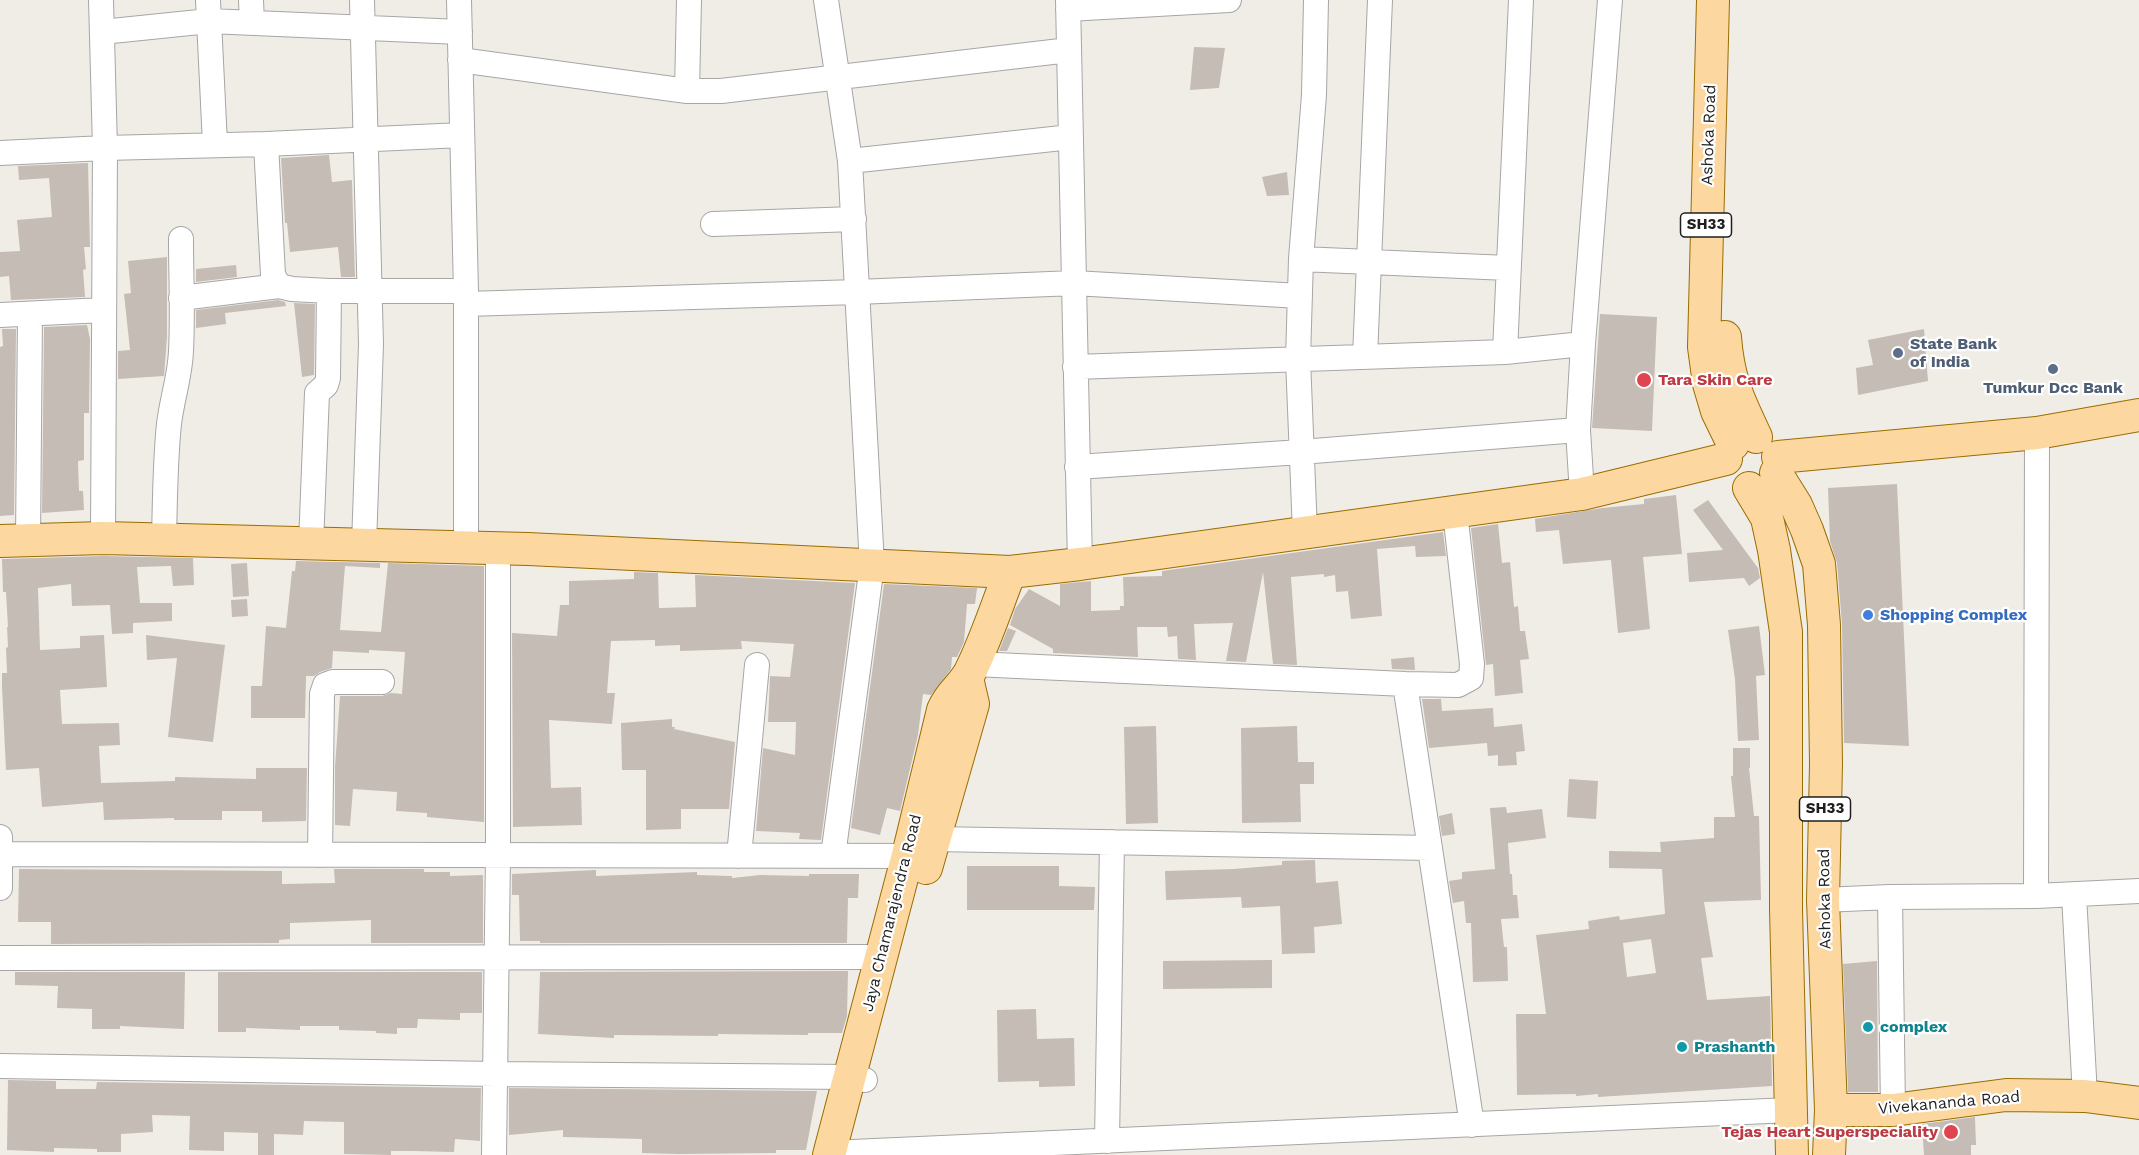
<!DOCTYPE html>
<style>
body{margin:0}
canvas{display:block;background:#f0ede6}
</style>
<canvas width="2139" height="1155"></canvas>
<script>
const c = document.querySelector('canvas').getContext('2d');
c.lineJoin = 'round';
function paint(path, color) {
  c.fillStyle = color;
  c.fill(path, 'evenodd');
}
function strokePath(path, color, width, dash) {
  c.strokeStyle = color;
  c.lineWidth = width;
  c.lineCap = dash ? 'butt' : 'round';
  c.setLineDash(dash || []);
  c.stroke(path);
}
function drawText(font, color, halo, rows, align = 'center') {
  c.font = font + ' "Work Sans",sans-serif';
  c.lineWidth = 4.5;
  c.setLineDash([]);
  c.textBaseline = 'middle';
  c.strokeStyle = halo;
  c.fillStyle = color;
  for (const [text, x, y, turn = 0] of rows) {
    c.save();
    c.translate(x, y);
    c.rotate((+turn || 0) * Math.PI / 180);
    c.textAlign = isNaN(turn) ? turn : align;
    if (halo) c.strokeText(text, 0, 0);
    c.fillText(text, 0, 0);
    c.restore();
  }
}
paint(new Path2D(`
 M1194,47L1225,48L1219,88L1190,90Z
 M329,155L332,182L352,180L355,277H341L338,247L290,252L287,223H285L281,158Z
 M88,163L90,247H84L86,269L83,270L85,297L11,300L9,276L0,277V252L20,251L17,220L52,217L49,178L19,180L18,166Z
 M1287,172L1289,195L1267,196L1262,177Z
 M167,257V337L164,376L118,379V351L130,350L124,294L131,293L128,261Z
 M236,265L237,277L196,282V269Z
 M278,300L285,302L286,306L225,313L226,324L196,328V310Z
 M294,303L315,304L314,375L302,377Z
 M1600,314L1657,317L1652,431L1592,428Z
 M87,325L90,339L89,413H84V460L78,461L79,491H83L84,510L42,513L44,327Z
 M2,329H16L14,515L0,516V347L3,346Z
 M1924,329L1928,381L1858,395L1856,368L1873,365L1868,340Z
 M1897,484L1909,746L1844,743L1842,624L1837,563L1830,541L1828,488Z
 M1676,495L1682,554L1643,557L1650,629L1618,633L1611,560L1563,564L1559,530L1536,532L1535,519L1602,508L1644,504V499Z
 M1708,500L1758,568L1760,578L1749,586L1744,578L1689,582L1687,553L1723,550L1693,510Z
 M1498,524L1502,563L1510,562L1514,607L1518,606L1520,631H1525L1529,659L1520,660L1523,693L1495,696L1493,664L1486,665L1471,528Z
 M1443,532L1446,556L1416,557L1415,546L1377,549L1382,616L1351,619L1348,591L1336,592L1335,575L1324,577V574L1291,577L1297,665L1273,664L1263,572L1246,662L1226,661L1233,623L1194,624L1196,660L1178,659L1177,636L1168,637L1167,627H1137L1138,657L1053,653V649L1010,625L1015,609L1029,589L1060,606V584L1091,581V611L1120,610V606H1124L1123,577L1162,576V571Z
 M103,556L193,558L194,585L173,586L171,566L137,567L140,603H172V621L133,623V633L112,634L110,605L72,606L71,584L38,588L40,650L80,648V636L104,635L107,687L60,690L62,724L119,723L120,745L99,746L101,783L175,781V777L256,779V768H307L306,821L262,822V811H222V820H174V818L104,820L103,802L42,807L39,768L6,770L2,687V673H7L6,648L8,647L7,627H8L6,592H3L2,559Z
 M296,561L380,563V568L345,566L340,630L381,632L388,563L484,566V822L427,817V813L396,811L397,792L353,789L350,826L335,825V767L340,696H382L391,693L402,694L405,652L369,650V653L333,651L332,668L320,672L314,676H306L305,718H251V686H262L266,626L286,628L292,571H295Z
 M247,563L249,596L233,597L231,564Z
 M634,572L658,573L659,608L696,607L695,575L855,583L821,840L799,839L800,833L756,831L763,748L795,755L796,722H768L770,676L790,677L794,644L741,641L742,649L680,651V645L655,646V640L611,641L607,693H615L612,724L549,720L551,788L581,787L582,825L513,827L512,633L557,636L560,605H569V581L634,579Z
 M884,584L977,588L975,604H967L964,642L957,657H952L951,669L931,695L923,694L918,735L900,811L887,808L880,835L851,828Z
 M247,599L248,616L232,617L231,600Z
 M1759,626L1765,675L1756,676L1759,740L1738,741L1735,679L1728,630Z
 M1008,628L1016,631L1007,651H999Z
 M146,635L225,645L213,742L168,737L177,658L147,660Z
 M1414,657L1415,670L1392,669L1391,659Z
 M1422,699H1441L1442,711L1493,708L1494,727L1522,724L1525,751L1516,752L1517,765L1498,766V755L1488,756L1487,743L1429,748Z
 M672,719V727H675L674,729L735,742L729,809H681V829L646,830V770H622L621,723Z
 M1156,726L1158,823L1126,824L1124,727Z
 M1297,726L1298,762H1314V784H1300L1301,822L1242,823L1241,728Z
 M1733,748H1750V768H1749L1754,816H1759L1761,900L1704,902L1713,957L1701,958L1707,1000L1770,996L1772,1086L1598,1097V1094L1576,1096V1094L1517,1095L1516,1014H1546L1536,935L1589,929L1588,921L1619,916L1620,920L1665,914L1662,869L1609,868V851L1661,852L1660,842L1714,838V817H1735L1731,776H1733ZM1651,939L1656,973L1627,977L1623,943Z
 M1569,779L1598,781L1596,819L1567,817Z
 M1506,807L1507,813L1542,809L1546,838L1508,843L1510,874H1512L1513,895H1517L1519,918L1501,919L1504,947H1507L1508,981L1473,982L1471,923H1466L1464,901L1453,903L1449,881L1462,879V872L1495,869L1490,808Z
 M1452,813L1455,834L1442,836L1439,816Z
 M1315,860L1316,883L1338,881L1342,924L1314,927L1315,953L1282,954L1280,906L1242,908L1241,897L1166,900L1165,871L1234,869L1282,865V861Z
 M967,866H1059V886L1095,887L1094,910H967Z
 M19,869L282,871V884L335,883L334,869H424V872H450V876L483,875V943H371V920L290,923V939L279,940V943L51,944V922H18Z
 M596,870V876L697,872V875L732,876V878L760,875L809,876V874H859L858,898H848L847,943H540V941H520L519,895H512V874Z
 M1272,960V988L1163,989V961Z
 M1877,961L1878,1092H1848L1843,964Z
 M848,971L847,1016L842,1033H808V1035L718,1034V1036L614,1035V1038L538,1034L540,972Z
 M15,972H185L184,1029L120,1026V1029H92V1009L57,1008L58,986L15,985Z
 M218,972H482V1013H460V1020L418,1019L417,1028H397V1034L376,1033V1031L339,1030V1026H300V1030L246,1028V1032H218Z
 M1036,1009L1037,1039L1074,1038L1075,1086L1039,1087V1081L998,1082L997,1010Z
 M8,1080L56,1081V1089H96L97,1082L481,1088L480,1141L455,1139L454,1152L412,1151H391V1155L344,1154V1122L304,1121L303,1135L274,1134V1155H258V1133L224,1132V1151L189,1150L190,1116L152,1115L153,1132L121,1134V1152H97V1149L54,1148V1152L7,1150Z
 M509,1088L817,1091L806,1150H776V1153L678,1154L642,1153V1139L563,1137V1130L509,1135Z
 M1975,1117L1976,1145H1971V1155H1924L1922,1124Z`), '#c5bcb5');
const minor = new Path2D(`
 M101,0L105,148L103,538
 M208,0L215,144
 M251,0L252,23
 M362,0L371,344L364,545
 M459,0L466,291V548
 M826,0L850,161L872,565L833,856
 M1068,0L1080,564
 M1068,9L1229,0
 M102,32L209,21L460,32
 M460,60L687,91H721L1069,50
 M687,91L689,0
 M266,144L273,275L279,286L292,289L329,291H466
 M0,153L105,148L266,144L462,135
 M850,161L1071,137
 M713,224L854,219
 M1301,259L1508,268
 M181,298L279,286
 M466,304L857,292L1074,283L1300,296
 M0,315L104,310
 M1505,352L1521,0
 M1365,357L1380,0
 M1075,367L1505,352L1583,344
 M1077,467L1301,452L1578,430
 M1582,494L1578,430L1583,344L1610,0
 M1305,533L1298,359L1301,259L1314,95L1316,0
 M164,539C165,501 165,462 169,424C172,399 180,376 181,351C183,314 181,276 181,239
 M28,540L30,314
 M311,544L317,393L326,385L328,378L329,291
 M974,664L1405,684L1472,1125
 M1405,684L1458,685L1471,678L1472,664L1455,512
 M0,837V888
 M934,839L1430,848
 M0,854L925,856
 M320,855L322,694L325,685L333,682H382
 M739,856L757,665
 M2074,895L2085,1096
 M2036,896L2037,433
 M1890,897L1893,1110
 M1823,900L1890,897L2036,896L2139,891
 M0,958L881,957
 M0,1066L496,1074L850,1077L865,1080
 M1107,1141L1112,842
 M830,1153L1790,1110
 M494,1155L498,855V548`);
const major = new Path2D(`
 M1713,0L1704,347L1709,384L1717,411L1733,444
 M1725,337C1728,379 1738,399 1756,437
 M1778,457L2037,433L2139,415
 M1776,473L1796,505L1807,530L1819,564L1824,625L1826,764L1823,900L1831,1110L1829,1155
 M1749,488L1767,518L1774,550L1786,632V909L1792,1155
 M0,541L103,538L528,549L1010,572L1080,564L1582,494L1726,459
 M926,868L973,704L967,678
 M1831,1110H1893L2006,1095L2085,1096L2139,1103
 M829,1155L908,855L943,710C950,693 962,687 970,672C986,640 997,605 1010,572`);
strokePath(minor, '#a6a6a6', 26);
strokePath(major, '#9a6d00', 34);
strokePath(minor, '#fff', 24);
strokePath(major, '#fcd79f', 32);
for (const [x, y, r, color] of [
 [1898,353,6,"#5c6f8a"],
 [2053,369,6,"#5c6f8a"],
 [1644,380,8,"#e0444e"],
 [1868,615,6,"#3f7fe0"],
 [1868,1027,6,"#0f9aa8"],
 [1682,1047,6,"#0f9aa8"],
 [1951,1132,8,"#e0444e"]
]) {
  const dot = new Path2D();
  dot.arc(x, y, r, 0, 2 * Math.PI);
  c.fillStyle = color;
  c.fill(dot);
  strokePath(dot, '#fff', 2);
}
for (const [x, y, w] of [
 [1706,225,51],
 [1825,809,51]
]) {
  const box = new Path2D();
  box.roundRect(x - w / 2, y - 12, w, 24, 4.5);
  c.fillStyle = '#fff';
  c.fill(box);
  strokePath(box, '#1f1f1f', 1.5);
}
drawText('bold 15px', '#1f1f1f', null, [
 ["SH33",1706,225],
 ["SH33",1825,809]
]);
drawText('16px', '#1f1f1f', '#fff', [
 ["Ashoka Road",1709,135,-88],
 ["Ashoka Road",1825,899,-91],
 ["Jaya Chamarajendra Road",892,913,-76],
 ["Vivekananda Road",1949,1103,-5]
]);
drawText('bold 16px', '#4e5e75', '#fff', [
 ["State Bank",1910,344],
 ["of India",1910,362],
 ["Tumkur Dcc Bank",2053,388,"center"]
], 'left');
drawText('bold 16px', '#be3a42', '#fff', [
 ["Tara Skin Care",1658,380],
 ["Tejas Heart Superspeciality",1938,1132,"right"]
], 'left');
drawText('bold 16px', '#366cbe', '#fff', [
 ["Shopping Complex",1880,615]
], 'left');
drawText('bold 16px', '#0d838f', '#fff', [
 ["complex",1880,1027],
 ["Prashanth",1694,1047]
], 'left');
</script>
